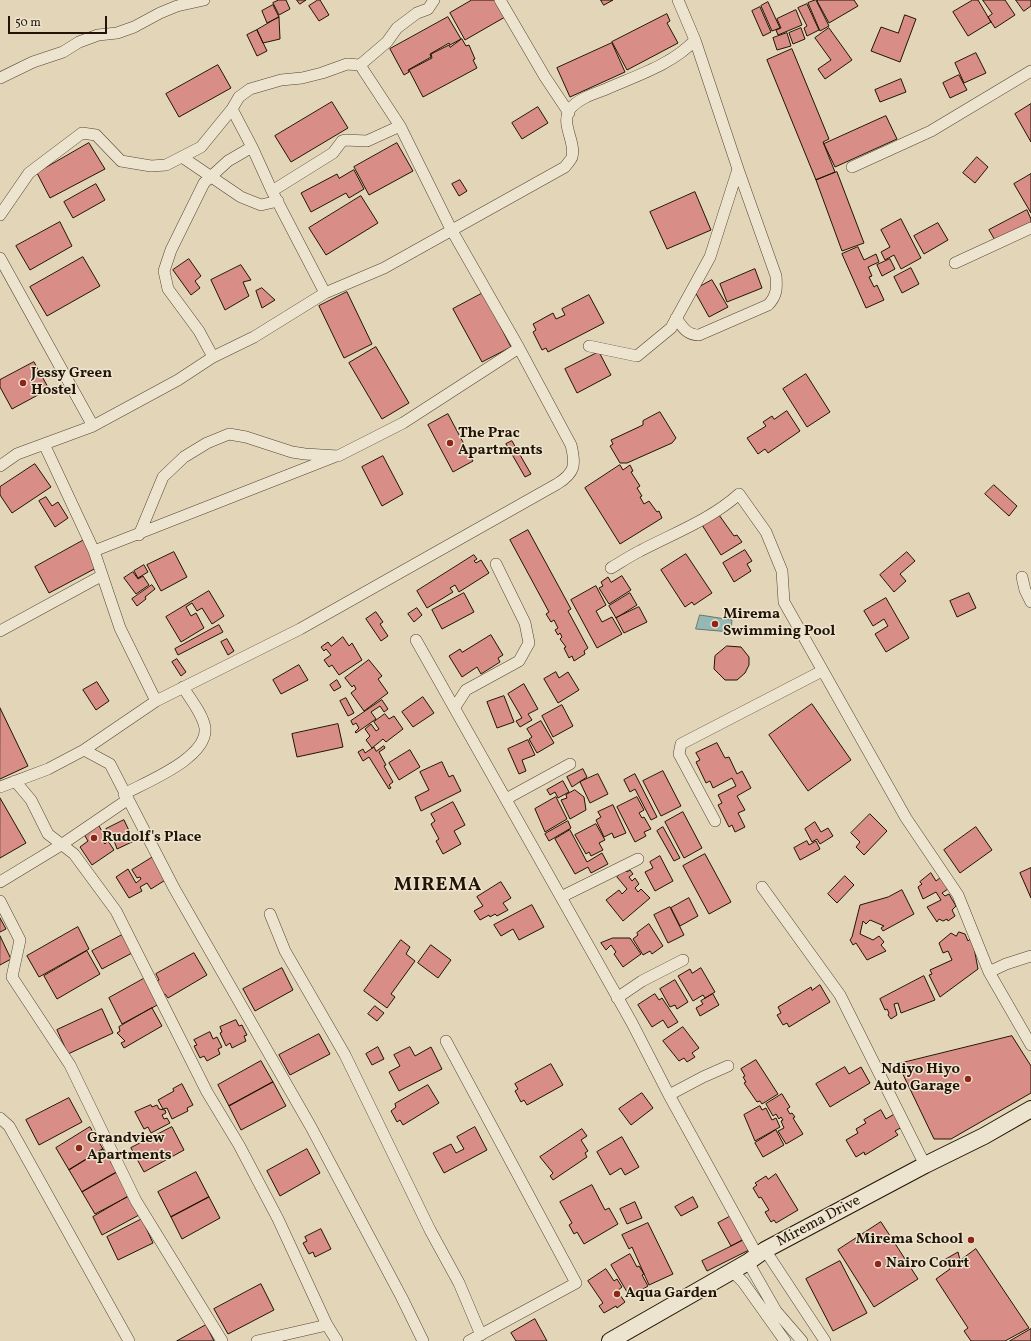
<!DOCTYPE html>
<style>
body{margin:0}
#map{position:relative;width:1031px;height:1341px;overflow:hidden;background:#e3d5b7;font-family:Vollkorn,serif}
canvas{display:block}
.scale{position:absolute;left:8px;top:16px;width:99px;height:18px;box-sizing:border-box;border:2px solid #211405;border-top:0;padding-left:5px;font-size:12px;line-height:14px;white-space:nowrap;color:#211405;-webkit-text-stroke:3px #ede4d0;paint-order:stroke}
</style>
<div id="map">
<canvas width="1031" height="1341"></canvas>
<div class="scale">50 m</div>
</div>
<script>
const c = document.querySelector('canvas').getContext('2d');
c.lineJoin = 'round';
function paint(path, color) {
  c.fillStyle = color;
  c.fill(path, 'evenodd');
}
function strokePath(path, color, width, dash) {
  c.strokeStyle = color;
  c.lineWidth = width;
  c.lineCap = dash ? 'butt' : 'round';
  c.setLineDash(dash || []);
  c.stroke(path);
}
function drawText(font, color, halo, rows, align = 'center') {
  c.font = font + ' Vollkorn,serif';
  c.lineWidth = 3;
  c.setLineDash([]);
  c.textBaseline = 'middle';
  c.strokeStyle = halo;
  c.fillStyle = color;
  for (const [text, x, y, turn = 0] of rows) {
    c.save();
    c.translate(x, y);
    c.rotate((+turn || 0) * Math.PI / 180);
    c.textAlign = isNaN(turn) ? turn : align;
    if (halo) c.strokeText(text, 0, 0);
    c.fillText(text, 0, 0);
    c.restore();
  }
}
const water = new Path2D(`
 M700,615L732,620L731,632L696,629Z`);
paint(water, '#96b8b5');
strokePath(water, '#67766f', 1);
const building = new Path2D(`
 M279,0H286L290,9L279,15L273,3Z
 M297,0H306L300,4Z
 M318,0H320L329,15L319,21L309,6Z
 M472,0H504L512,13L465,40L450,13Z
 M601,0H613L604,5Z
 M816,0L829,26L820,31L808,3Z
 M819,0H854L858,6L829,23L817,1Z
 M973,0H978L991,22L968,36L953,12Z
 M983,0H1005L1015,15L995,28L988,17L992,14Z
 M1016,0H1031V6L1024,11Z
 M768,2L780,28L772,31L761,6Z
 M807,4L819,30L807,36L804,28L807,26L798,8Z
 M273,5L279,17L267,23L262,11Z
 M760,7L771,32L763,36L752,11Z
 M796,10L802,25L778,35L776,30L781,28L777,19Z
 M667,14L670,21L667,23L678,43L627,70L612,42Z
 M905,15L916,19L900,62L871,51L881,27L898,33Z
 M279,17L280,39L263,43L257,30Z
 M448,17L461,39L450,45L449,43L430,54L431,57L408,70L409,72L404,75L390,49Z
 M801,28L805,39L793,44L789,33Z
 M829,28L852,60L825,79L818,69L831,60L815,38Z
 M257,30L267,51L257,56L247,35Z
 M787,33L791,46L777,50L773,38Z
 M462,39L466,46L469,45L475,59L473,60L477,68L423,97L409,70L432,58L431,54L449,45L450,47Z
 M612,43L625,72L570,97L557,68Z
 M792,49L829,139L823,142L835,172L816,180L767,60Z
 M976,53L986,73L964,83L955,63Z
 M218,65L231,88L179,117L166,94Z
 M959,75L967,90L950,98L943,83Z
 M901,79L906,92L880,102L875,90Z
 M332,102L348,128L291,162L275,136Z
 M1031,104V142L1015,114Z
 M538,107L548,123L522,139L512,123Z
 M886,116L897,139L835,167L824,144Z
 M89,143L105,169L50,198L37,173Z
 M397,143L413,171L369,195L354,167Z
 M977,157L988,167L975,183L963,173Z
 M354,170L364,189L349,198L346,193L311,212L301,193L337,174L339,178Z
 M837,172L864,243L842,251L816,180Z
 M1031,174V213L1014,184Z
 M460,180L467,191L459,196L452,184Z
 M96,184L105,200L73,218L64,202Z
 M695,192L711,230L667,249L650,212Z
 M361,196L378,223L326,255L309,228Z
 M1027,210L1031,219V224L996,242L989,230Z
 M901,219L921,258L901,269L894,255L885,260L881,252L890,247L881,230Z
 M60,222L72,246L30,270L16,246Z
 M938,223L948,240L924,254L914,236Z
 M858,247L864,260L876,254L879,262L868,267L872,276L869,277L874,287L877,285L884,300L866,308L842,254Z
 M83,257L100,286L47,316L30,287Z
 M189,259L201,276L195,281L200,288L191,295L173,270Z
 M890,259L895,269L882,276L877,265Z
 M241,265L251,280L243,282L249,296L225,310L211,280Z
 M911,268L919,284L902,293L894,277Z
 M755,269L762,288L727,302L720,284Z
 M712,280L728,307L709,317L694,290Z
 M262,288L275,300L262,308L256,291Z
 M347,292L372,344L344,358L319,306Z
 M483,293L511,347L482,362L453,309Z
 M589,295L604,323L548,352L546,348L542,350L533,332L536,330L533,324L553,313L556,319L565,315L562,309Z
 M376,347L409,403L382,419L349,363Z
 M599,352L611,375L577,393L565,369Z
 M34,362L49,389L12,409L0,387V380Z
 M806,374L830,412L807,427L783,389Z
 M787,411L800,431L768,453L765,449L758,454L747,438L766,426L763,422L772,416L774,419Z
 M660,412L676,438L672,443L627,463H620L610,446L613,444L611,440L643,425V421Z
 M448,414L473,461L453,472L428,425Z
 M512,441L531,474L525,477L506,444Z
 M383,456L403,494L382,506L362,467Z
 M35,464L51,487L12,513L0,495V487Z
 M620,465L623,470L630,465L633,471L631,472L640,486L637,488L642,496L640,497L644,504L649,501L657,512L659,511L662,518L620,544L585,488Z
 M994,485L1017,506L1009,516L985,494Z
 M46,497L52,506L58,502L68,518L55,527L39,501Z
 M719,515L734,536L737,535L742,542L721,555L702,525Z
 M528,530L571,609L568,611L588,648L584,651L585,654L574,661L572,656L569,658L564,648L566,647L560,639L562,637L560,633L558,635L555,630L558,628L554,620L551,622L546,614L549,612L510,540Z
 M84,540L98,567L49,593L35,567Z
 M745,550L752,561L747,564L751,571L734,582L723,563Z
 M174,552L187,577L161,591L147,565Z
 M907,552L915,561L900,574L906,581L894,592L880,575Z
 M686,554L712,593L694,605L692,602L685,607L661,570Z
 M474,555L477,559L474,561L476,563L481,560L489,573L459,592L455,585L450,588L453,592L427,608L417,591Z
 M144,565L148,572L138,578L134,571Z
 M133,572L138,579L143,576L149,585L136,594L124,578Z
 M622,576L631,590L609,604L599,588L603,586L601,582L608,577L611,582Z
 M152,585L155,589L145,597L146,599L137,606L132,599Z
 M596,586L606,605L596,611L602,622L612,617L622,634L597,648L571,600Z
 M209,591L224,616L212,624L202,608L197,611L192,603L186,607L191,616L196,613L204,628L181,642L166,617Z
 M464,593L474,612L442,629L432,610Z
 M630,593L637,605L616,618L609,606Z
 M969,593L976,608L957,617L950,601Z
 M886,598L909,638L886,652L875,634L888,626L884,619L873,626L864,611Z
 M639,607L647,622L624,633L616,618Z
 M417,608L422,615L414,622L408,614Z
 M376,612L383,622L380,624L388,636L381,641L366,619Z
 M219,625L223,632L178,655L175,649Z
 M491,635L503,655L498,658L500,662L481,674L477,667L462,677L449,656L460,649L462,652Z
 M343,637L349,646L352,643L362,660L339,675L332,665L329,667L324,660L331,655L326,649L324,651L321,647L328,642L331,646Z
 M227,639L234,651L228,655L221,642Z
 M727,646L741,647L749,657V665L745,673L737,680H725L714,669L715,656Z
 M177,659L186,672L181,676L172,662Z
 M369,660L382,676L378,679L388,693L364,711L351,693L356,689L354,685L352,687L345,678Z
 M299,665L308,680L281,694L273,680Z
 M556,672L559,678L568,672L579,690L558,703L544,679Z
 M337,680L341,687L334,691L330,685Z
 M97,682L109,701L96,710L83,690Z
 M524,684L538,709L528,714L532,720L520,727L516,721L522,718L508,694Z
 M504,696L514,722L497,728L487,702Z
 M423,697L434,713L413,727L402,712Z
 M346,698L354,713L348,716L340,701Z
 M382,700L388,709L384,712L380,706L371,712L376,719L356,733L355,732L359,728L356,723L353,725L351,721Z
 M812,704L851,760L808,791L769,735Z
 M562,705L573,726L553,737L542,716Z
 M0,708L28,766L0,779Z
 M385,714L389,719L394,716L403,729L386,742L383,739L372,748L366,740L370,736L365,729L371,724L376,731L379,729L374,722Z
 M541,721L554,743L537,753L529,739L532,737L527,729Z
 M338,724L343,747L297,757L292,734Z
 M528,740L535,755L522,760L526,771L519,774L508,749Z
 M717,743L725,758L729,757L737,774L742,771L751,788L737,796L745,810L738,813L745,827L735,832L732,825L729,827L718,805L722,803L718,795L736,786L732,778L713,788L710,781L706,783L696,762L700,760L696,753Z
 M384,746L385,748L379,752L386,765L384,766L393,782L389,785L391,788L389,789L369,757L363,761L358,752L363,749L365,753L374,747L376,751Z
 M410,750L420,767L399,780L389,763Z
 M442,762L449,777L453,775L461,791L421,811L415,797L429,790L420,772Z
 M583,769L587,777L572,787L567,777Z
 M663,771L681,806L661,816L643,781Z
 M598,774L608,794L590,803L580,782Z
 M635,774L657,817L651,820L635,789L630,792L624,780Z
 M563,781L569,792L558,798L555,792L550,795L547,790Z
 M575,790L584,797L586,810L570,819L561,800L567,798L566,795Z
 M556,797L567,819L545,832L535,809Z
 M637,797L644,810L639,813L642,818L644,817L651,829L644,832L646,836L635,842L617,807Z
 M0,798L26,843L0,858Z
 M453,802L465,825L454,831L461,844L443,854L436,841L439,839L431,824L435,821L431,814Z
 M613,805L626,833L614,838L612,833L604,837L596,820L601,817L598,812Z
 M683,812L702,848L684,858L665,822Z
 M870,814L887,831L864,855L856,847L860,842L851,833Z
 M124,820L134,841L117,849L112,835L109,836L106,829Z
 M568,821L571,828L549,841L545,834Z
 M815,822L821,832L828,828L833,836L820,844L817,839L812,842L805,829Z
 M596,824L605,840L599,843L603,850L591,856L589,852L586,854L575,835Z
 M99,826L106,838L102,840L105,844L108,841L114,850L92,865L80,847L88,841L85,836Z
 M663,827L680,858L674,861L657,831Z
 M976,827L992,850L960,873L944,850Z
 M570,830L587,862L602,853L608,864L591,873L588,867L575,874L555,839Z
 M807,841L809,845L816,841L820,849L800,860L794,848Z
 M705,854L731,902L709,914L683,866Z
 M660,856L673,881L655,891L645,872L653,868L650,862Z
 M153,857L167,879L151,889L147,883L140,887L142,891L129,898L116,877L128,869L136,883L141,879L140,877L137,878L132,870Z
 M1031,868V898L1020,873Z
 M625,870L627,872L630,870L633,874L629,877L632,881L635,878L639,884L635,888L638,892L641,889L650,898L623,921L606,900L619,890L622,894L627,889L617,877Z
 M931,873L936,881L941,877L948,889L942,893L945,896L949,894L956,906L952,910L955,916L948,921L947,919L943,921L939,919L937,922L927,907L941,900L936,892L923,899L918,887L922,884L920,882Z
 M845,876L854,885L837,903L828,894Z
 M501,882L511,898L503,903L508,910L497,916L495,914L490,917L489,915L480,920L474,911L483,906L477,897Z
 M902,890L914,914L883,931L881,928L884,926L870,920L866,924L863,921L860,934L873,940L879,936L884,942L881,945L886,951L867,960L856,943L853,945L850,940L852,937L860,905L888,897Z
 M689,898L698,916L680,926L671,908Z
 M532,905L544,927L519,940L513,929L501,936L494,925Z
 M670,907L684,935L668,943L654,915Z
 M0,918L6,929L0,932Z
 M649,924L663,946L652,954L650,951L643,955L633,939L638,935L637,933Z
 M78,927L89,949L39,977L27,956Z
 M959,932L965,934L968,941L972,937L978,969L940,997L929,975L932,974L930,970L952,960L948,951L943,953L939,943L951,933L956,936Z
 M122,935L132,953L102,969L92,951Z
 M0,936L11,959L0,965Z
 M613,938H630L641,954L623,967L614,954L616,952L611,945L606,950L601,943Z
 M401,940L410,947L406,954L415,961L391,994L395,997L387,1008L364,991Z
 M431,945L451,960L438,978L418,963Z
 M87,951L100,974L57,999L44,976Z
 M194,953L207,975L168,998L165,994L163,995L155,982L159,980L156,974Z
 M282,968L293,990L255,1011L243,989Z
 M701,968L715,992L705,998L703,995L693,1001L678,976L690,969L692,973Z
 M924,976L935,1000L901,1013L898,1003L894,1004L897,1015L891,1019L888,1015L889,1013L887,1009L885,1010L880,999Z
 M147,977L161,1003L122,1024L109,998Z
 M675,980L688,1002L677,1009L675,1005L670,1007L660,989Z
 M820,985L830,1002L789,1027L787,1023L783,1025L777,1015L781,1013L778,1007L811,987L812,990Z
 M655,994L659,1000L662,998L678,1022L668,1028L663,1020L652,1027L638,1005Z
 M713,994L719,1005L700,1016L696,1008L703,1004L701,1001Z
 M375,1006L384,1013L377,1021L368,1014Z
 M152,1008L162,1026L124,1048L121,1043L125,1041L117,1033L120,1031L119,1027Z
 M102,1009L113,1033L68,1054L57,1030Z
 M236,1020L239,1026L242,1025L247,1035L244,1036L246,1041L232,1048L230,1043L226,1046L220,1033L222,1032L220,1027Z
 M683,1027L699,1048L692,1053L695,1057L687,1062L684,1058L679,1061L663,1041Z
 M210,1032L213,1039L217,1037L222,1047L218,1049L220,1054L207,1061L204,1056L200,1058L194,1046L197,1045L194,1040Z
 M319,1034L330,1054L290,1075L279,1055Z
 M1012,1036L1031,1066V1093L951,1139H934L898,1064Z
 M378,1047L384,1059L372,1065L366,1054Z
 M410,1047L415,1056L431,1047L442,1069L399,1091L389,1072L400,1066L394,1055Z
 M756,1060L778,1094L762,1104L760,1101L757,1102L744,1083L746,1082L743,1077L745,1076L741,1069Z
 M261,1061L273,1082L229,1106L218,1085Z
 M551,1064L563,1085L527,1105L524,1100L521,1102L515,1091L518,1089L515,1084Z
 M845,1067L849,1074L861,1067L870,1083L830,1107L816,1084Z
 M273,1082L286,1106L241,1130L229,1106Z
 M182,1084L193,1105L187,1108L188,1111L172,1119L167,1108L163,1109L158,1100L174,1091L173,1089Z
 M428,1085L439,1103L403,1125L400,1120L397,1122L391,1111L396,1107L395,1104Z
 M642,1093L653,1108L631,1125L619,1109Z
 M782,1094L790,1107L787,1109L790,1114L792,1113L795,1117L793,1118L803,1134L786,1144L778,1131L784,1128L781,1121L783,1120L781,1117L779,1119L776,1114L773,1116L766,1104Z
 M69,1098L82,1122L39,1145L26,1120Z
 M151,1105L152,1107L157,1105L159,1109L165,1110L166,1113L162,1115L164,1119L167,1118L170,1123L151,1133L148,1127L144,1129L135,1112Z
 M760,1106L762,1110L766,1108L772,1120L776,1118L780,1127L755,1141L744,1115Z
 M881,1110L886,1119L896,1113L904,1126L895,1131L898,1135L865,1155L864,1152L856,1157L846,1140L858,1133L856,1129L866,1123L864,1120Z
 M90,1127L103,1149L69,1170L56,1148Z
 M172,1127L184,1150L144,1172L131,1148Z
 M475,1127L487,1150L444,1173L433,1153L451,1144L456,1153L464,1149L457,1137Z
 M582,1129L587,1136L581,1140L588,1151L585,1153L587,1157L553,1180L550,1176L553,1173L540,1157Z
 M776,1130L784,1145L763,1157L755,1143Z
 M622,1137L639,1167L625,1175L621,1168L610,1175L597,1152Z
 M103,1149L117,1172L82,1192L69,1170Z
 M307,1149L320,1173L280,1196L267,1171Z
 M117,1172L129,1196L95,1214L82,1192Z
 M196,1172L209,1197L171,1217L158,1192Z
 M776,1174L798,1210L776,1223L774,1220L771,1222L765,1212L769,1210L761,1197L759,1198L753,1188L757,1185L755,1183L766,1176L768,1179Z
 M592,1185L605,1210L609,1208L618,1224L584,1244L577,1232L574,1234L569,1225L572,1223L560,1202Z
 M129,1196L139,1215L102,1235L93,1217Z
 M209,1197L220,1218L182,1239L171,1217Z
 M693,1197L698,1207L681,1216L675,1207Z
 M635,1202L642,1218L627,1224L620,1209Z
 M731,1216L744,1239L731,1246L718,1223Z
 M142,1219L153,1243L118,1260L107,1237Z
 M881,1222L918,1279L874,1307L838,1250Z
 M648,1223L673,1274L649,1285L632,1247L629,1249L622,1235Z
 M321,1229L331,1249L315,1257L313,1252L309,1254L303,1243L307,1241L305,1237Z
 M744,1240L749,1250L707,1271L702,1261Z
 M976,1249L1029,1328L1005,1341H971L964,1331L968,1328L936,1279L950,1269L944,1260L958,1252L960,1260Z
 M630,1254L637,1267L639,1266L644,1274L642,1275L648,1286L630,1297L611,1265Z
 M840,1261L867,1313L833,1331L806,1279Z
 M606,1269L614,1281L617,1279L622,1287L617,1291L625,1302L617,1308L616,1306L604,1313L599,1306L603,1303L588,1281Z
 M261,1284L274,1310L228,1334L214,1309Z
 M535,1319L547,1341H516L511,1333Z
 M206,1325L214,1341H177Z
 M1031,1329V1341H1010Z`);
paint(building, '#d88d86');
strokePath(building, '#211405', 1);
const street = new Path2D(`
 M500,0L545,77L569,113
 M0,78L33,62L63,52L79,42L98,35L117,33L134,27L160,13L177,6L204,0
 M232,109L252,147L272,191L325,293
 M182,157L241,197L261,205L278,201
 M852,167L931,131L1031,71
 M272,191L333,153L342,141L345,140L367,141L400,126
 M0,215L29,173L82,133L96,135L121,161L151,166L166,165L201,147L232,109L239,97L250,89L281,80L302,78L322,73L347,64L360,65L387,42L397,28L417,13L428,9L434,0
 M0,258L93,426
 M955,263L1031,228
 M676,318C683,328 687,335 699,335L768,305C777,296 777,288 776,276L738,169
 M589,346L637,356L671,328L710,257L738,169L695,40
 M213,357L199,331L168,289L164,271L171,250L204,183L228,161L252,147
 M44,444L94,551L120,628L156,701
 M0,466L17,454L93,426L178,380L213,357L254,337L325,293L384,268L565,167C567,164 571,160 572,157C576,141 560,124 570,109C578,99 593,94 604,90C635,76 672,65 695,40L678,0
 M139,535L163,477L184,457L207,443L229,434L246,437L292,452L305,454L338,456L403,423L519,348
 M94,551L334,457
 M611,568C621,562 630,556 640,551C674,533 710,520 739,494L766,532L782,571L784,602L906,818L958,895L989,972L1031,1045
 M1022,577L1025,590L1031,602
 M0,631L101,576
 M416,640L632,1023L669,1095L757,1255
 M455,707L466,690L519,661L529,643L525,623L496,564
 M84,750L110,764L174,888L311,1127L402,1298L423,1341
 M15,781L31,800L48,834L74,854L116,911L207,1092L239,1145L278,1219L327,1325L337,1341
 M0,787L48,769L84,750L156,701L300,629L557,484C575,473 576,465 571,445L519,348L451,229L400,126L360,65
 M124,794C146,782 208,758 205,728C203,714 190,699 183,687
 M506,799L570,764
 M715,821L679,754L681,744L822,671
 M0,882L61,845L127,800
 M762,887L840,995L925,1165
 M561,897L638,859
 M0,901L20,940L12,977L70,1065L136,1201L222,1341
 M270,914L285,951L345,1055L430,1230L459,1283L481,1335
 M989,972L1006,964L1031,956
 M617,998L642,981L683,960
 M446,1041L576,1283L469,1341
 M669,1095L703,1077L728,1066
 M0,1118L9,1126L129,1341
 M765,1250L825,1341
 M748,1262L776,1311L802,1341
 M732,1271L743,1282L785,1341
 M257,1341L327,1325`);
const secondary = new Path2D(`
 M610,1341L748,1262L765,1250L925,1165L984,1136L1031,1109`);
strokePath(street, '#524432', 12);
strokePath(secondary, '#211405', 18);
strokePath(street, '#ede4d0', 11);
strokePath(secondary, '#ede4d0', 16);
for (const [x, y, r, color] of [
 [23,383,4,"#8f2418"],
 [450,443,4,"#8f2418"],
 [715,624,4,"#8f2418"],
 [94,838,4,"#8f2418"],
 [968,1079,4,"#8f2418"],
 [79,1148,4,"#8f2418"],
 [971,1240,4,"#8f2418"],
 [878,1264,4,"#8f2418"],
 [617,1294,4,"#8f2418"]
]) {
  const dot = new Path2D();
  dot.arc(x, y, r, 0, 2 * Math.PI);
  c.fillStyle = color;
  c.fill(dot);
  strokePath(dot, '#ede4d0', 1.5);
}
drawText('bold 15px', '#211405', '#ede4d0', [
 ["Jessy Green",31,374],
 ["Hostel",31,391],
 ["The Prac",458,434],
 ["Apartments",458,451],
 ["Mirema",723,615],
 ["Swimming Pool",723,632],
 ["Rudolf's Place",102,838],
 ["Ndiyo Hiyo",960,1070,"right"],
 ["Auto Garage",960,1087,"right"],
 ["Grandview",87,1139],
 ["Apartments",87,1156],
 ["Mirema School",963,1240,"right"],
 ["Nairo Court",886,1264],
 ["Aqua Garden",625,1294]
], 'left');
drawText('15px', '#211405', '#ede4d0', [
 ["Mirema Drive",819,1222,-28]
]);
c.letterSpacing = '1px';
drawText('bold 19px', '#211405', '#ede4d0', [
 ["MIREMA",438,887]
]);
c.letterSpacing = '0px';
</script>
